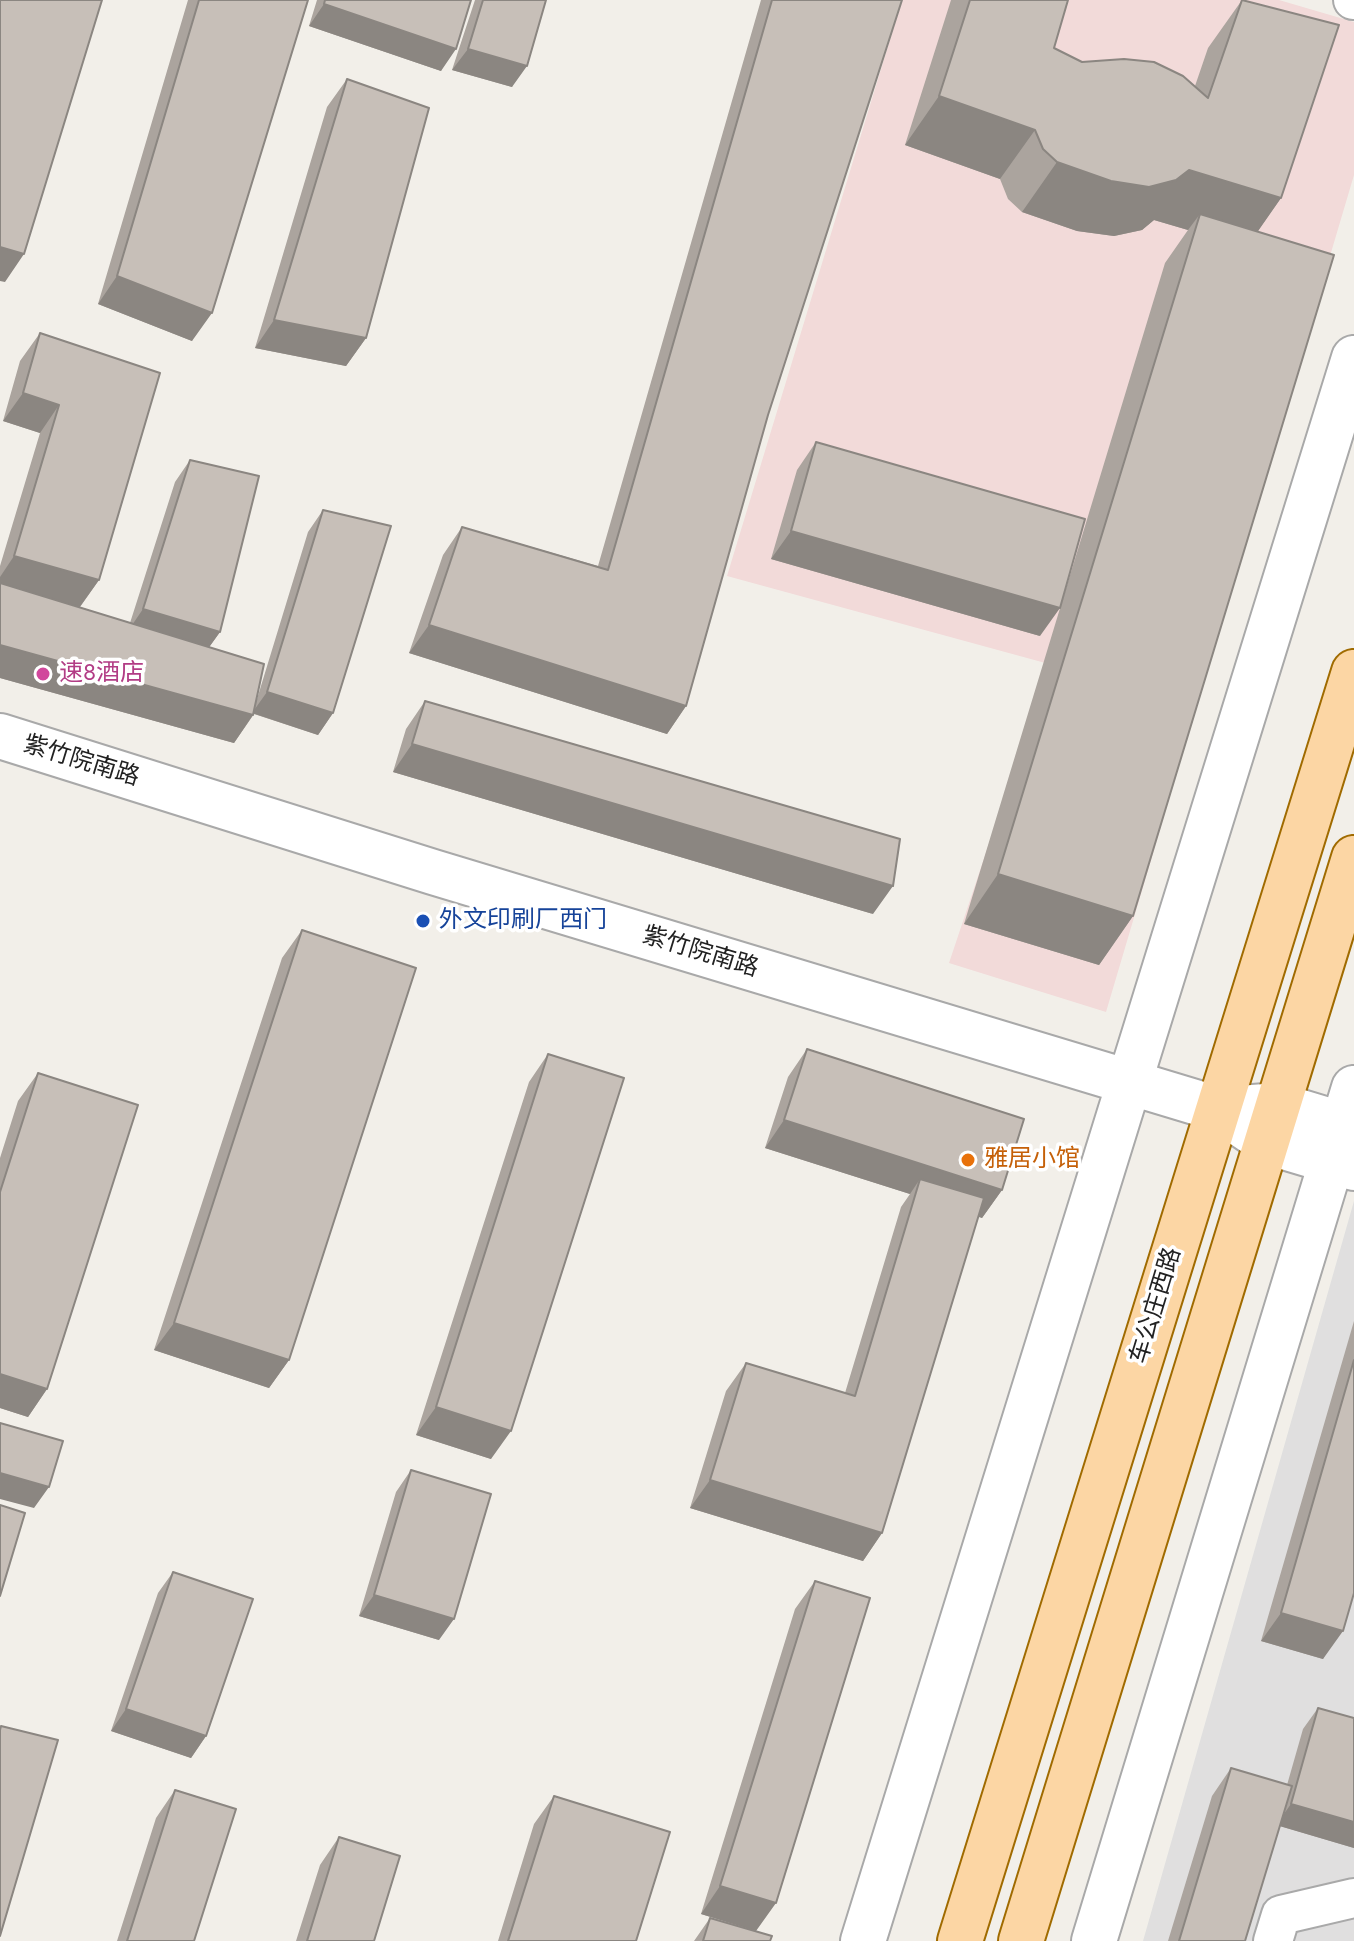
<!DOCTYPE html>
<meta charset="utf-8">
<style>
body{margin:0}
canvas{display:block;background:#f2efe9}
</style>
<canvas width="1354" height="1941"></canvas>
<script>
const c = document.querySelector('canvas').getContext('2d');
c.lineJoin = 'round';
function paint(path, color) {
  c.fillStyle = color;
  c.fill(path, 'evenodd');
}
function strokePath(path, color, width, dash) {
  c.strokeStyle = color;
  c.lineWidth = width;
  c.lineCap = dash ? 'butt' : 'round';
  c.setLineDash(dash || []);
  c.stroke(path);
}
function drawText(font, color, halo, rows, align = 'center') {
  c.font = font + ' Jost,"Noto Sans SC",sans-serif';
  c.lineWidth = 7;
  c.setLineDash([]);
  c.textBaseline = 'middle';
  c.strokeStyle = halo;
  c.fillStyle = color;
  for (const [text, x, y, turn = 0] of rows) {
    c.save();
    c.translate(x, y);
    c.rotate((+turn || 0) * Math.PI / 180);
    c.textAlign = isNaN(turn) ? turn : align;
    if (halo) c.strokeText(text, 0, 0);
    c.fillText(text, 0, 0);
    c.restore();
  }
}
paint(new Path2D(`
 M1354,1201V1941H1143Z`), '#e0dfdf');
paint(new Path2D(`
 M902,0H1279L1354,22V175L1106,1012L949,963L1049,664L727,576Z`), '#f2dad9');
const minor = new Path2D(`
 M1353,0H1354
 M1273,1941L1281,1915L1354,1898`);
const tertiary = new Path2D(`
 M0,736L433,872L1218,1109L1267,1142L1354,1168
 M1241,1108L1278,1105L1354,1128
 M863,1941L1354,358
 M1094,1941L1354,1088`);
const primary = new Path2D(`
 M960,1941L1354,672
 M1021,1941L1354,858`);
strokePath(minor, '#a9a9a9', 42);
strokePath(tertiary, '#a9a9a9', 48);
strokePath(primary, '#a06b00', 48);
strokePath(minor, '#fff', 38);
strokePath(tertiary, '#fff', 44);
strokePath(primary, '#fcd6a4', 44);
paint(new Path2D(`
 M188,0H308L192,341L98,304Z
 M317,0H471L441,71L309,26Z
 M475,0H546L512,87L452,70Z
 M761,0H902L768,415L686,706L667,734L409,653L443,555L462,527L598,566Z
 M951,0H1068L1054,48L1082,62L1195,86L1208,48L1242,0L1281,198L1257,232L1133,916L1099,965L964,924L1165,263L1188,230L1154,220L1142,230L1114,236L1077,231L1022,212L1008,199L1000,179L905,145Z
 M347,79L366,338L346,366L255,348L327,107Z
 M40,333L160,373L99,580L80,607L130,623L175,482L190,460L220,632L209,647L257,699L308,532L323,510L333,713L318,735L254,714L234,743L0,678V566L40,433L3,421L20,361Z
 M816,442L1040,636L771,559L797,470Z
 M425,701L873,914L393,772L406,729Z
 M302,930L289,1360L269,1388L154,1350L282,958Z
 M807,1049L1002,1190L982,1218L978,1216L882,1533L863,1561L690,1508L726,1391L746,1363L845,1393L901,1207L910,1194L765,1148L788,1077Z
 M548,1054L491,1459L416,1435L529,1082Z
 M38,1073L47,1389L28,1417L0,1408V1158L18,1101Z
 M1354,1321V1593L1323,1659L1261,1641Z
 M411,1470L439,1640L359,1616L396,1492Z
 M173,1572L206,1736L191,1758L111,1731L158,1593Z
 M815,1581L756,1931L701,1914L795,1609Z
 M1318,1708L1354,1718V1848L1280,1826L1245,1941H1168L1212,1796L1231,1768L1287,1785L1303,1729Z
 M175,1790L194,1941H117L156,1818Z
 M554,1796L636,1941H498L534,1824Z
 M339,1837L374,1941H296L320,1865Z
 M710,1918L770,1941H694Z`), '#aba49e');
paint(new Path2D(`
 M324,4L456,49L441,71L309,26Z
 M468,49L527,66L512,87L452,70Z
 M939,96L1035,130L1000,179L905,145Z
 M1057,162L1189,170L1281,198L1247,247L1200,214L1188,230L1154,220L1142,230L1114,236L1077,231L1022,212Z
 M0,247L24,254L5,282L0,281Z
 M117,276L212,313L192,341L98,304Z
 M274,320L366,338L346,366L255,348Z
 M23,393L59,405L40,433L3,421Z
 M791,531L1060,608L1040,636L771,559Z
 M14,556L99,580L79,608L0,586V577Z
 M143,609L220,632L205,653L128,631Z
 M429,625L686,706L667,734L409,653Z
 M0,645L253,715L234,743L0,678Z
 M267,692L333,713L318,735L252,713Z
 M412,744L893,886L873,914L393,772Z
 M998,874L1133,916L1099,965L964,924Z
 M784,1120L1002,1190L982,1218L915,1196L920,1179L910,1194L765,1148Z
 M174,1323L289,1360L269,1388L154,1350Z
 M0,1374L47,1389L28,1417L0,1408Z
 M436,1407L511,1431L491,1459L416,1435Z
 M0,1473L49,1487L34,1508L0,1499Z
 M710,1480L882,1533L863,1561L690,1508Z
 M374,1595L454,1619L439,1640L359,1616Z
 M1281,1613L1343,1631L1323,1659L1261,1641Z
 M126,1709L206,1736L191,1758L111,1731Z
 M1291,1804L1354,1822V1848L1276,1825Z
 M720,1886L776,1903L756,1931L701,1914Z`), '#8b8681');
const building = new Path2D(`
 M0,0H102L24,254L0,247Z
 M199,0H308L212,313L117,276Z
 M325,0H471L456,49L324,4Z
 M483,0H546L527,66L468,49Z
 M772,0H902L768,415L686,706L429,625L462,527L608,570Z
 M970,0H1068L1054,48L1082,62L1124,59L1154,62L1183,76L1208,98L1242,0L1339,25L1281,198L1189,170L1176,180L1149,187L1111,181L1057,162L1043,149L1035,130L939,96Z
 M347,79L429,108L366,338L274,320Z
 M1200,214L1334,255L1133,916L998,874Z
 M40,333L160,373L99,580L14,556L59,405L23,393Z
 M816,442L1085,519L1060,608L791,531Z
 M190,460L259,476L220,632L143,609Z
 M323,510L391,526L333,713L267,692Z
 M0,583L264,664L253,715L0,645Z
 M425,701L900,839L893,886L412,744Z
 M302,930L416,968L289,1360L174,1323Z
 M807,1049L1024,1119L1002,1190L784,1120Z
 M548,1054L624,1078L511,1431L436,1407Z
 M38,1073L138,1105L47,1389L0,1374V1192Z
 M920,1179L984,1198L882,1533L710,1480L746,1363L855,1396Z
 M1354,1360V1593L1343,1631L1281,1613Z
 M0,1423L63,1441L49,1487L0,1473Z
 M411,1470L491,1494L454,1619L374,1595Z
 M0,1505L25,1513L0,1596Z
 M173,1572L253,1599L206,1736L126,1709Z
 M815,1581L870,1598L776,1903L720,1886Z
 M1318,1708L1354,1718V1822L1291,1804Z
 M1,1726L58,1740L0,1936V1730Z
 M1231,1768L1292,1786L1245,1941H1179Z
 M175,1790L236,1809L194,1941H127Z
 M554,1796L670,1832L636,1941H508Z
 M339,1837L400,1856L374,1941H307Z
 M710,1918L772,1936L770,1941H703Z`);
paint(building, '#c7bfb8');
strokePath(building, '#8b8681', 2);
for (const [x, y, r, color] of [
 [43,674,8,"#d1479c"],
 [423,921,8,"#1a4fb4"],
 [968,1160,8,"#e8710a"]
]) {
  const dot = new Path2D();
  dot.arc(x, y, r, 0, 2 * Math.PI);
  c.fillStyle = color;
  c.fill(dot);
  strokePath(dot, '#fff', 3);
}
drawText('24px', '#b23c85', '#fff', [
 ["速8酒店",59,674]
], 'left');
drawText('24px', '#222', '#fff', [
 ["紫竹院南路",81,762,17],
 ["紫竹院南路",700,953,17],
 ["车公庄西路",1157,1306,-73]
]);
drawText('24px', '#164399', '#fff', [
 ["外文印刷厂西门",439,921]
], 'left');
drawText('24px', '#c56008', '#fff', [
 ["雅居小馆",984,1160]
], 'left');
</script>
